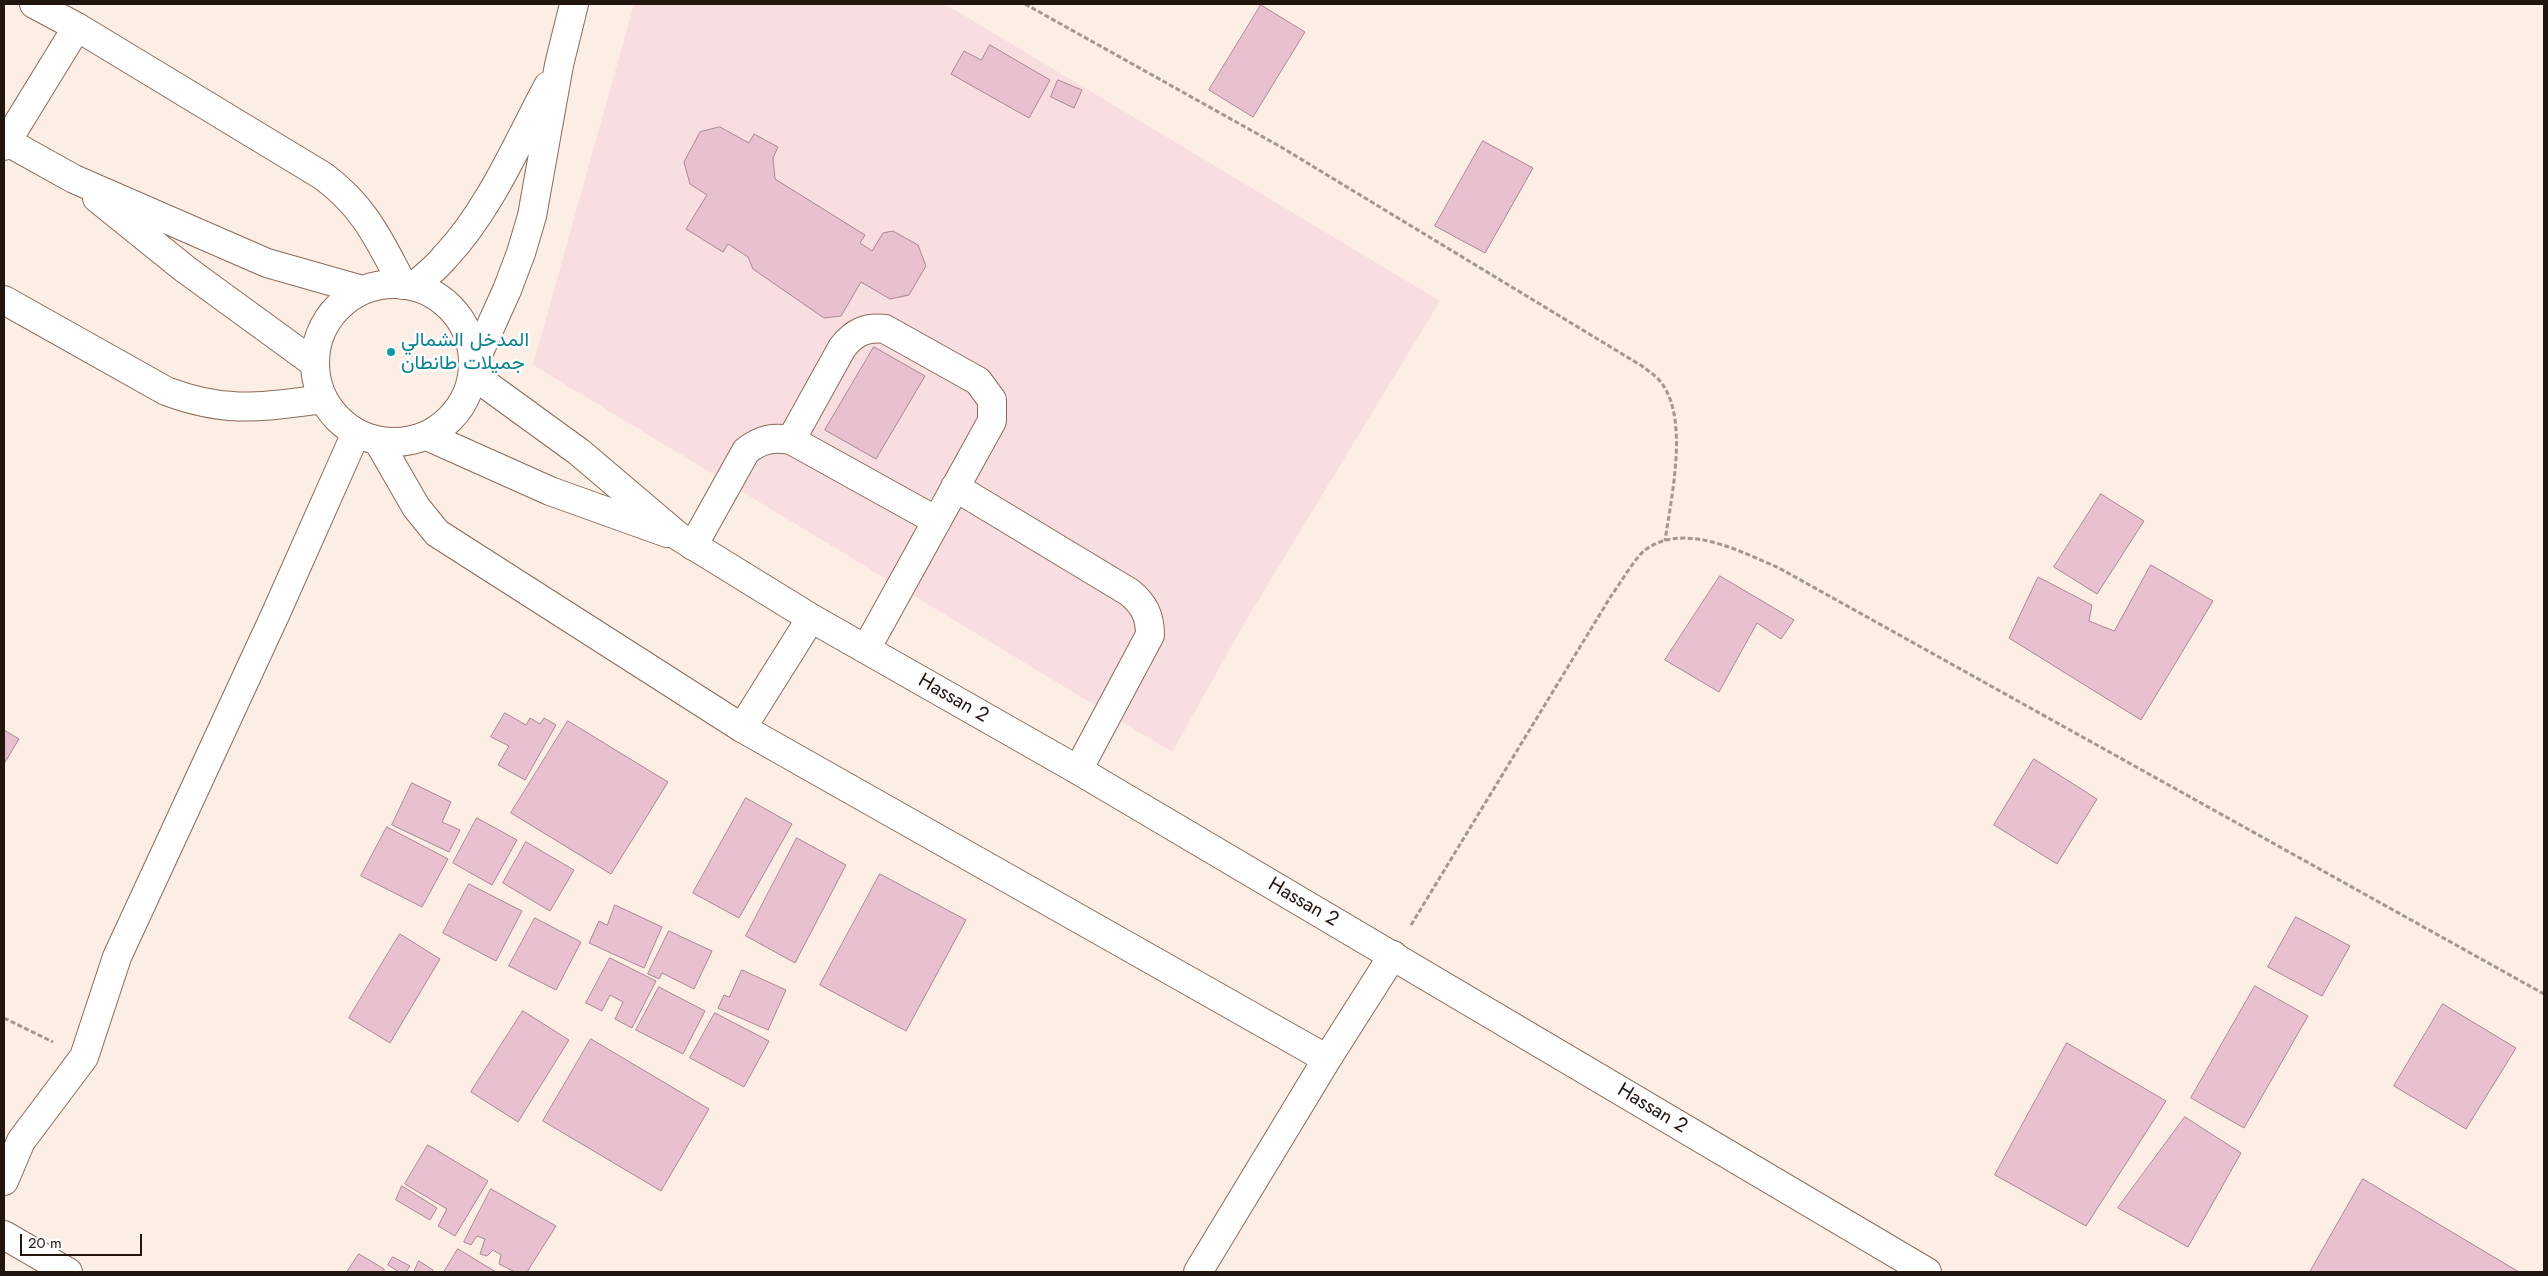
<!DOCTYPE html>
<meta charset="utf-8">
<style>
body{margin:0}
#map{position:relative;width:2548px;height:1276px;overflow:hidden;background:#fcede5;font-family:Jost,sans-serif}
canvas{display:block}
.frame{position:absolute;inset:0;border:5px solid #22150e;pointer-events:none}
.scale{position:absolute;left:20px;top:1234px;width:122px;height:22px;box-sizing:border-box;border:2px solid #22150e;border-top:0;padding-left:6px;font-size:15px;line-height:18px;white-space:nowrap;color:#22150e;-webkit-text-stroke:4px #fdfdfd;paint-order:stroke}
</style>
<div id="map">
<canvas width="2548" height="1276"></canvas>
<div class="frame"></div>
<div class="scale">20 m</div>
</div>
<script>
const c = document.querySelector('canvas').getContext('2d');
c.lineJoin = 'round';
function paint(path, color) {
  c.fillStyle = color;
  c.fill(path, 'evenodd');
}
function strokePath(path, color, width, dash) {
  c.strokeStyle = color;
  c.lineWidth = width;
  c.lineCap = dash ? 'butt' : 'round';
  c.setLineDash(dash || []);
  c.stroke(path);
}
function drawText(font, color, halo, rows, align = 'center') {
  c.font = font + ' Jost,Vazirmatn,sans-serif';
  c.lineWidth = 5;
  c.setLineDash([]);
  c.textBaseline = 'middle';
  c.strokeStyle = halo;
  c.fillStyle = color;
  for (const [text, x, y, turn = 0] of rows) {
    c.save();
    c.translate(x, y);
    c.rotate((+turn || 0) * Math.PI / 180);
    c.textAlign = isNaN(turn) ? turn : align;
    if (halo) c.strokeText(text, 0, 0);
    c.fillText(text, 0, 0);
    c.restore();
  }
}
paint(new Path2D(`
 M634,4H945L1440,301L1248,617L1172,752L533,365Z`), '#f9dee1');
const building = new Path2D(`
 M1261,5L1305,32L1253,117L1209,90Z
 M990,45L1050,80L1029,118L951,74L964,51L981,60Z
 M1058,80L1082,90L1074,108L1051,97Z
 M720,127L749,143L754,134L778,147L773,158L775,179L865,235L860,243L872,251L883,233L893,231L918,245L926,266L909,295L890,299L861,282L841,316L824,318L753,269L748,257L728,244L723,252L686,229L707,195L690,184L684,162L700,132Z
 M1483,141L1533,168L1485,253L1435,226Z
 M874,347L925,376L876,459L825,430Z
 M2101,494L2144,521L2097,594L2054,567Z
 M2151,565L2213,601L2141,720L2009,638L2038,577L2092,605L2089,621L2114,631Z
 M1720,576L1794,620L1781,639L1757,623L1719,692L1665,660Z
 M505,713L526,725L530,718L540,724L544,718L556,725L525,780L498,765L509,746L491,737Z
 M568,721L668,782L611,874L511,813Z
 M4,730L19,739L4,764Z
 M2034,759L2097,799L2057,864L1994,825Z
 M412,783L451,802L442,822L460,830L449,852L392,825Z
 M746,798L792,824L739,918L693,893Z
 M477,818L517,840L492,885L453,863Z
 M387,827L448,859L422,907L361,876Z
 M797,838L846,865L795,963L746,936Z
 M526,842L574,870L550,911L503,883Z
 M880,874L966,920L906,1031L820,985Z
 M469,884L522,911L496,961L443,933Z
 M615,905L662,927L644,968L589,943L599,921L607,925Z
 M2296,917L2350,946L2322,996L2268,967Z
 M535,918L581,942L556,990L509,966Z
 M669,931L712,951L694,989L662,973L659,979L648,974Z
 M400,934L440,959L390,1043L349,1018Z
 M610,958L656,981L632,1028L615,1019L623,1002L610,995L602,1011L586,1003Z
 M742,970L786,990L768,1030L718,1008L724,995L729,997Z
 M2255,986L2308,1016L2244,1128L2191,1098Z
 M659,987L705,1011L683,1054L636,1030Z
 M2443,1004L2516,1048L2466,1129L2394,1086Z
 M523,1011L569,1040L518,1122L471,1092Z
 M715,1013L769,1041L744,1087L690,1058Z
 M591,1039L709,1109L661,1191L543,1121Z
 M2067,1043L2166,1101L2086,1226L1995,1175Z
 M2185,1117L2241,1153L2188,1247L2118,1208Z
 M428,1145L488,1181L455,1236L438,1226L447,1209L405,1184Z
 M2363,1179L2519,1272H2310Z
 M402,1186L437,1208L430,1220L396,1200Z
 M491,1189L556,1226L527,1272H515L499,1264L501,1255L493,1250L487,1256L480,1254L485,1239L477,1236L471,1245L464,1242Z
 M458,1249L496,1272H444Z
 M359,1254L384,1269V1272H347Z
 M393,1257L410,1266L406,1272H399L388,1265Z
 M419,1261L433,1270L432,1272H414Z`);
paint(building, '#e8c0cf');
strokePath(building, '#ab8694', 1);
const minor = new Path2D(`
 M34,4L77,27L323,176C365,207 379,240 403,285
 M4,146L77,27
 M4,300L166,391C227,414 261,407 323,399
 M791,440L842,348C854,332 866,327 885,329L978,381L992,400V421L866,649
 M378,441L416,507L437,533L742,728L1327,1059
 M955,487L1129,592C1144,604 1150,616 1150,635L1078,770
 M693,546L746,451C761,439 773,437 791,440L937,521
 M4,1181L21,1141L84,1057L117,957L276,613L356,433
 M4,1235L68,1272
 M1198,1272L1327,1059L1393,955`);
const major = new Path2D(`
 M4,140L74,179L267,263L362,290
 M97,198L185,269L314,363
 M315 363a79 79 0 1 1 158 0a79 79 0 1 1-158 0Z
 M414,286C425,277 436,268 445,257C489,211 518,142 548,86
 M474,363L507,290L521,253L532,216L559,65L574,4
 M473,375L579,452L678,536L811,618L1078,770L1927,1272
 M427,436L550,491L667,533
 M742,728L811,618`);
strokePath(minor, '#8b6b59', 30);
strokePath(major, '#8b6b59', 30);
strokePath(new Path2D(`
 M1025,4L1281,147L1642,366C1648,371 1655,375 1660,381C1690,417 1671,498 1665,541
 M1411,925L1611,596C1620,584 1634,559 1645,550C1685,521 1741,552 1779,568L2544,994
 M4,1018L53,1042`), '#a59790', 3, [5, 2.5]);
strokePath(minor, '#fff', 28);
strokePath(major, '#fff', 28);
for (const [x, y, r, color] of [
 [391,352,5,"#0f9aa8"]
]) {
  const dot = new Path2D();
  dot.arc(x, y, r, 0, 2 * Math.PI);
  c.fillStyle = color;
  c.fill(dot);
  strokePath(dot, '#fdfdfd', 2);
}
drawText('20px', '#0d838f', '#fdfdfd', [
 ["المدخل الشمالي",401,341],
 ["جميلات طانطان",401,364]
], 'left');
drawText('20px', '#22150e', '#fdfdfd', [
 ["Hassan 2",953,699,30],
 ["Hassan 2",1303,903,30],
 ["Hassan 2",1652,1109,31]
]);
</script>
